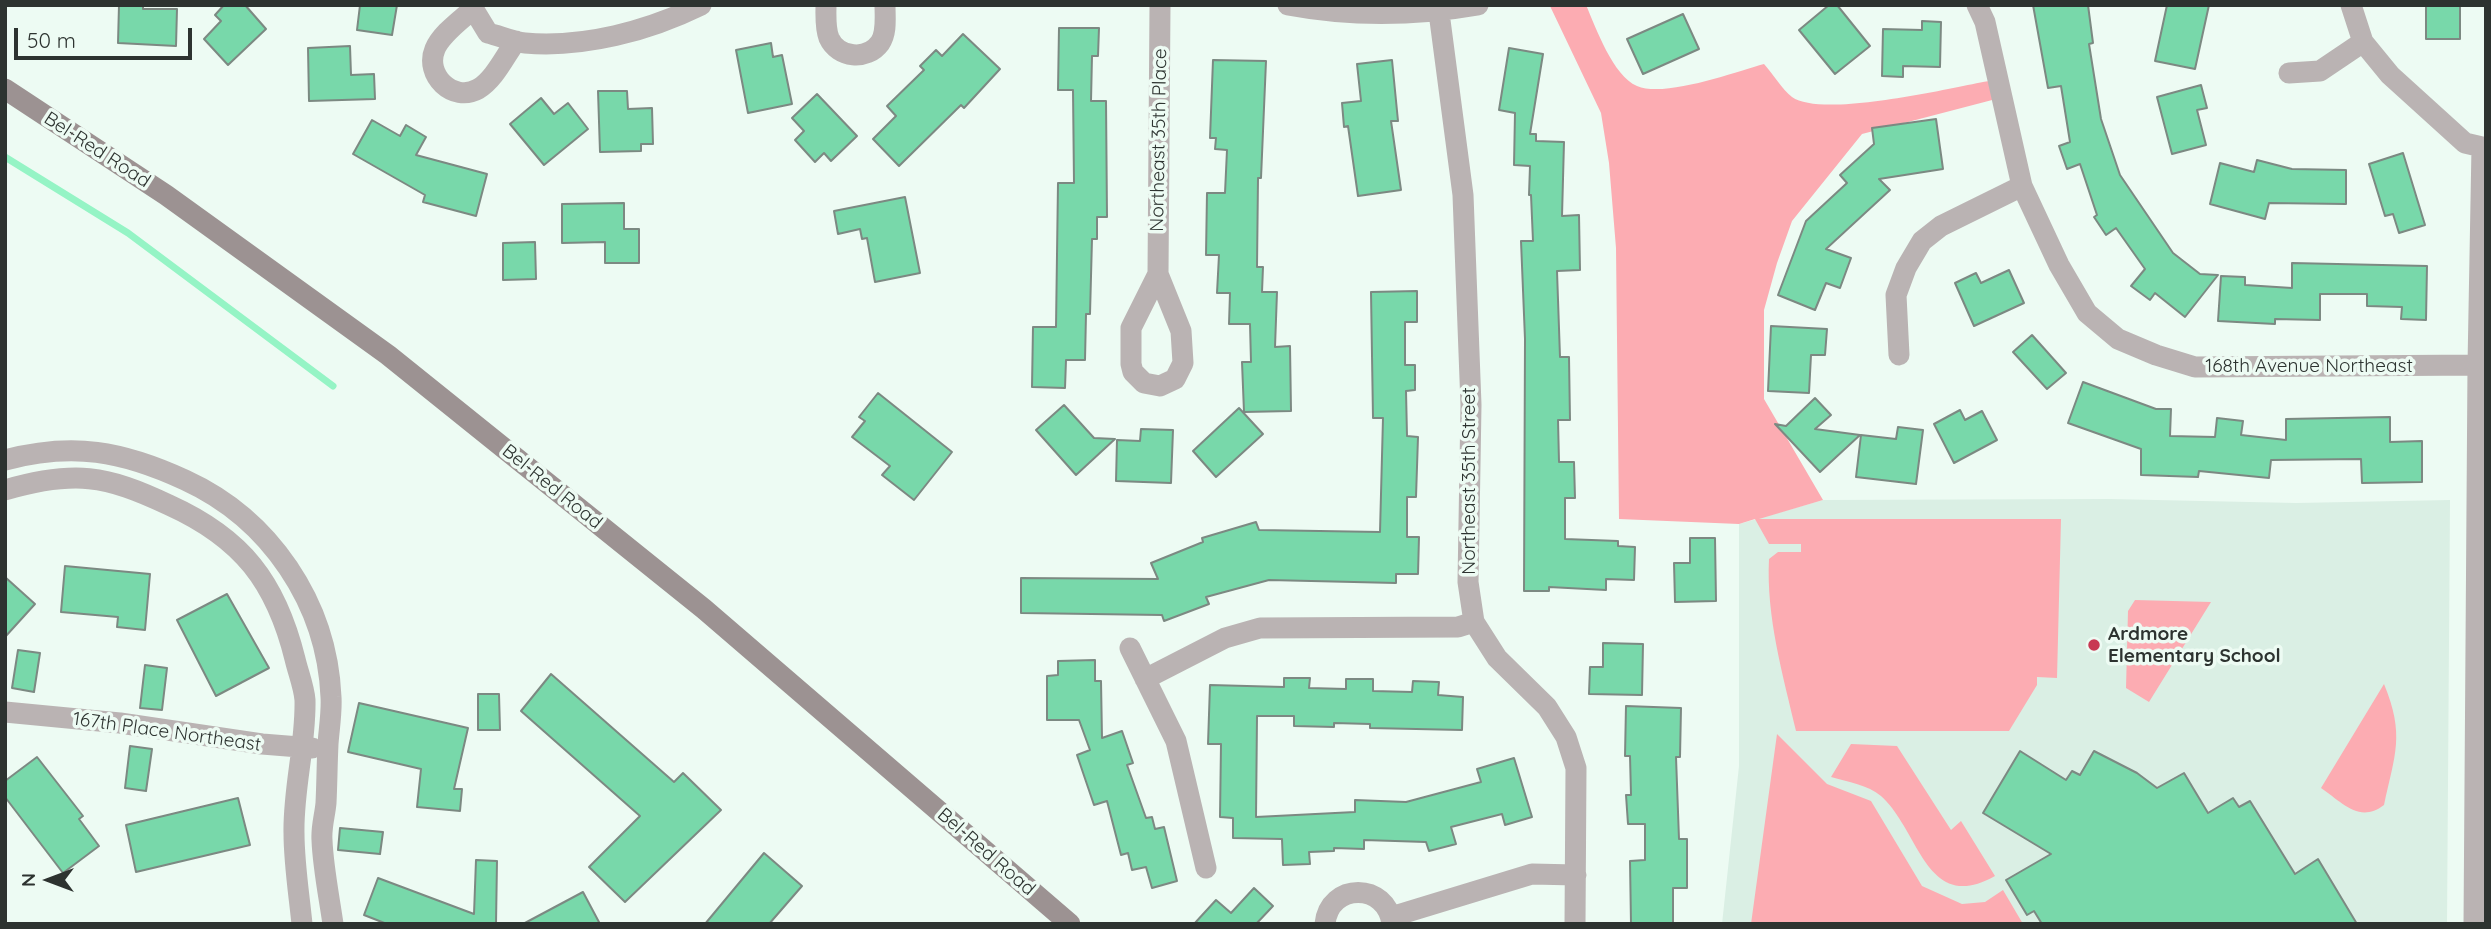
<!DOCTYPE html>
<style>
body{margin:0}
#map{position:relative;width:2491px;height:929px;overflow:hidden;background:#edfbf3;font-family:Quicksand,sans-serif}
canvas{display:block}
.frame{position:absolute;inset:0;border:7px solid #2d3330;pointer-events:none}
.north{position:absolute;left:14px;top:845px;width:70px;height:70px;-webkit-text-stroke:5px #edfbf3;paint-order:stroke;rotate:270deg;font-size:19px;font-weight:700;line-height:28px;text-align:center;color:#2d3330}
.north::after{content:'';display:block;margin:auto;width:24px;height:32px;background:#2d3330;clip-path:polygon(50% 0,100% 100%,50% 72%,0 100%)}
.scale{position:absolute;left:14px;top:28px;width:178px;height:32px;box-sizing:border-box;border:4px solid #2d3330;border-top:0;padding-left:9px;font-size:21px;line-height:24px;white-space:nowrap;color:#2d3330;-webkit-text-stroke:5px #edfbf3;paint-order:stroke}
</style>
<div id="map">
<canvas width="2491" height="929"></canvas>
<div class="frame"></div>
<div class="north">N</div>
<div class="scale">50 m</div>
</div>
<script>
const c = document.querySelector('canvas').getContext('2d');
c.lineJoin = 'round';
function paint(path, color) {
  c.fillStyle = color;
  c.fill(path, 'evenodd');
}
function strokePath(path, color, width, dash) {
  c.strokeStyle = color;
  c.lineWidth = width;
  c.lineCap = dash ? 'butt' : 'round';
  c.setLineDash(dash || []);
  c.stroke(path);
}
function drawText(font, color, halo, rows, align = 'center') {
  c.font = font + ' Quicksand,sans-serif';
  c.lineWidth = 7;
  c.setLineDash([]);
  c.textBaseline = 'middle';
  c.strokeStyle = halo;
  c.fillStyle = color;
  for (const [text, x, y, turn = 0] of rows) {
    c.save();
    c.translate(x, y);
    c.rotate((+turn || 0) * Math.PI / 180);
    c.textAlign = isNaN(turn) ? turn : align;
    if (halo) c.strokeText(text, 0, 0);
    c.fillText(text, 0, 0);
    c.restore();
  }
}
paint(new Path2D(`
 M2109,499L2296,503L2450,500L2447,924H1722L1739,766V524L1823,500Z`), '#daefe4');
paint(new Path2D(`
 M1552,5H1586C1596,28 1613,76 1637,86C1665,98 1735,72 1764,64C1773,74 1782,89 1792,97C1823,119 1954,87 1994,80L1996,99L1862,134L1792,221L1777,263L1764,310V399L1823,500L1759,519H2061L2057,678L2037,677V685L2009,731H1796C1783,675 1766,617 1769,559L1778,552H1801V544H1769L1755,519L1739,524L1619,519L1616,248L1609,163L1601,113L1550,6Z
 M2135,600L2211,602L2149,702L2126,688L2128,611Z
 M2384,684C2405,735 2395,754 2384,805C2359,824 2342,802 2321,788Z
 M1777,734L1827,784L1871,801L1922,886L1962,904L1985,902L2003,890L2023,924H1751Z
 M1851,744L1897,746L1951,830L1961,821L1995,876C1926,915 1920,831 1881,796C1868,785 1848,782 1831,777Z`), '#fcacb2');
strokePath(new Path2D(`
 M5,157L128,233L333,386`), '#95f4c5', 7);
const building = new Path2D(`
 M119,5H143V9H177L176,46L118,43Z
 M224,5H245L266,29L228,65L204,39L221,21L215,15Z
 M360,5H397L392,35L357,30Z
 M1829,5H1837L1870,46L1835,74L1799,30Z
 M2033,5H2088L2093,43L2089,44L2101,119L2120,175L2173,253L2200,274L2218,275L2185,317L2155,293L2150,300L2131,286L2145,269L2116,228L2106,235L2094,217L2097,215L2080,164L2067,169L2059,146L2070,142L2061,86L2048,88Z
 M2167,5H2209L2195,69L2155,61Z
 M2426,5H2460V39H2426Z
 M1683,14L1699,49L1643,74L1627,39Z
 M1922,21L1941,22L1940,67L1903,66V77L1882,76L1883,29L1922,30Z
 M1059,28H1099L1098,56H1092L1091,101H1106L1107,217H1097V239H1092L1090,314H1086L1085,360H1066L1065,388L1032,387L1033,327H1056L1058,183H1074L1073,90H1058Z
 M963,34L1000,69L964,108L961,105L899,166L873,139L896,116L887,106L924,70L920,66L936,50L942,56Z
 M771,43L773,57L782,55L792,104L748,113L736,50Z
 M350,46L351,75L374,74L375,99L309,101L308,48Z
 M1509,48L1543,54L1530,134H1536V141L1564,142L1562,216L1579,215L1580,270L1557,271L1560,357H1569L1570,420H1558L1559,462H1574L1575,498H1565V539L1618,541V546L1635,547L1634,580L1606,579V590L1549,587V591H1524L1525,339L1521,241H1533L1531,195H1529L1530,166L1514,165L1515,113L1499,110Z
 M1213,60L1266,61L1261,178H1258L1257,267H1263L1262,292H1277L1275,347L1290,346L1291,411L1244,412L1242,362H1251L1250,324H1229L1230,293H1217L1219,255H1206L1207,193H1225L1227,150L1215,149L1216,138H1210Z
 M1392,60L1398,121H1391L1401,190L1358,196L1348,126L1344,127L1342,103L1361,101L1357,64Z
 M2201,85L2207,108L2197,110L2206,145L2172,154L2157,97Z
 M598,91H627L628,109L652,108L653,144H641V151L600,152Z
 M817,94L857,136L831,161L824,153L815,162L795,140L804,131L792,118Z
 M541,98L554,114L568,103L588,129L544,165L510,124Z
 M1936,119L1943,169L1879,179L1890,190L1826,249L1851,258L1840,288L1826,283L1815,310L1778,295L1806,221L1847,183L1840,175L1874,144L1872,128Z
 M372,120L400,136L406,125L426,137L416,155L487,174L476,216L423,202L425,195L353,154Z
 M2403,153L2425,225L2399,233L2393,214L2385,216L2369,164Z
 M2257,160L2292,169L2346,170V204L2269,203L2265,219L2210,204L2220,163L2254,172Z
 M905,197L920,273L875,282L867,238L862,239L860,229L838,234L834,211Z
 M624,203V229H639V263H605V242L562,243V204Z
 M535,242L536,279L503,280V243Z
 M2292,263L2427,266L2426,320L2401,319L2402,307L2367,306V294H2320V320L2275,319V324L2218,321L2221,276L2245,277V285L2292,288Z
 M2009,270L2024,303L1974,326L1955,283L1976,273L1981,283Z
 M1417,291V322H1405V365H1415V390L1406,391L1407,436L1418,437L1416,497H1407V537H1419L1418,574H1396V583L1269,580L1206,597L1209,604L1164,621L1162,615L1021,613V578L1158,579L1151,563L1203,542L1202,538L1256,522L1259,530L1380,532L1383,418H1373L1371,292Z
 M1771,326L1827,329L1825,355H1811L1809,393L1768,391Z
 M2032,335L2066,373L2047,389L2013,352Z
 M2083,382L2156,409H2171L2170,436L2215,437L2217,418L2243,421L2241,435L2286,440V419L2390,417V442L2422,441V482L2362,483L2361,459L2271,460L2269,478L2199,471L2198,477L2141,475V449L2068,423Z
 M878,393L952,452L914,500L882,475L890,466L852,437L865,421L859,417Z
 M1815,398L1831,415L1815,429L1860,435L1820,472L1775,424L1786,426Z
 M1064,405L1094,438L1115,439L1076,475L1036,430Z
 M1239,408L1263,434L1216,477L1193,451Z
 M1960,410L1965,420L1982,411L1997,440L1954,463L1934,424Z
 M1898,427L1923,430L1916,484L1856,477L1861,435L1896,439Z
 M1141,429L1173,430L1171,483L1116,481L1117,440L1140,441Z
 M1690,538H1715L1716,601L1675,602L1674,563H1690Z
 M65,566L150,574L145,630L117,627L118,617L61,612Z
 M5,577L35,604L5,637Z
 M227,594L269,668L216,696L177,620Z
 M1603,643L1643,644L1642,695L1589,694L1590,667H1603Z
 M18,650L40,653L34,692L12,688Z
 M1095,660V681H1101L1102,738L1122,731L1133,763L1127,765L1146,818L1152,817L1155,829L1164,827L1177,881L1152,888L1146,867L1132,870L1128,853L1121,855L1107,801L1094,805L1077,755L1090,750L1079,720H1047V676L1058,675V661Z
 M145,665L167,668L162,710L140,708Z
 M551,674L674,782L683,773L721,810L625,902L589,867L640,816L521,711Z
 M1284,678H1310L1309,688L1346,689V679H1373V691L1412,692L1413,681L1439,682L1438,695L1463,697L1462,730L1370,728V724L1334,723V727L1294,726V716H1257L1256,817L1355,812V800L1406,802L1481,782L1477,769L1514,758L1532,817L1505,825L1502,814L1451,827L1456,844L1429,851L1426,842L1364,840V849L1334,848V851L1309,852L1310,864L1283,865L1282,839L1233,838V818L1220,817L1221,744H1208L1210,685L1284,687Z
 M478,694H499L500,730H478Z
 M359,703L468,728L454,789H462L460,811L417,807L421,769L348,752Z
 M1626,706L1681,708L1680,757H1676L1679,839H1687V888H1673V924H1631L1630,861L1645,860V824H1628L1626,795H1631L1630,756H1625Z
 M130,746L152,749L146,791L125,788Z
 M2020,751L2066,780L2072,771L2080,775L2094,751L2137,773L2157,788L2184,773L2208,813L2233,798L2239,807L2250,801L2295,874L2318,859L2357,924H2042L2034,911L2027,915L2006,880L2051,854L1983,813Z
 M37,757L83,816L79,819L99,846L63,873L5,797V781Z
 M238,798L250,845L136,872L126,825Z
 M340,828L383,832L380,854L338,850Z
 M764,853L802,886L769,924H705Z
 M476,860L497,861L496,924H387L364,915L378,878L474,914Z
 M1254,888L1273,906L1256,924H1194L1216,900L1231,913Z
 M583,892L600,924H523Z`);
paint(building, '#78d8aa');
strokePath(building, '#7c8982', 2);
strokePath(new Path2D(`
 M471,5L488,33C500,36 513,42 525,43C584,48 648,31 701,5
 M826,5C826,16 825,28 829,38C838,58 867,61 880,43C887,33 885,18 885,5
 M1288,5C1352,17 1415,16 1478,5
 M1438,5L1463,195L1471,405L1468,582L1474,622L1497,658L1547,707L1566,737L1576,768L1575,924
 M1977,5L1985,22L2022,186L2059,265L2087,313L2118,339L2156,355L2195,367L2478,365
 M2351,5L2363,42L2390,75L2465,143L2482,147L2478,365L2474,924
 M473,9C461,20 441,34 435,49C424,75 453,103 478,89C494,80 505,56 516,41
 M2289,73L2320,71L2363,42
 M1158,274L1131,328V364L1133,372L1144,383L1160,386L1175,379L1183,363L1181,331L1158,274L1160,5
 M1899,355L1896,295L1906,268L1922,241L1941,226L2022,186
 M5,460C73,442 122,451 185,480C270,519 327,603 331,697C332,712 329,729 328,744C327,764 327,783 326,803C325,815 321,827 322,840C323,867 329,896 333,924
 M5,490C74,470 106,475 169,505C242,538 276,582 295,659C298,672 304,687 305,700C306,745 293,789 294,833C294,863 299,894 302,924
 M1130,648L1176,741L1206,868
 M1145,679L1225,638L1260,628L1458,627L1474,622
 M5,712L120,723L262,744L312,748
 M1391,917L1532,874L1576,875
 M1325,924C1329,882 1387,882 1392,924`), '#bab3b3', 21);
strokePath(new Path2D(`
 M5,89L166,195L388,355L704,609L1070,924`), '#9c9292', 21);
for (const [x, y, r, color] of [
 [2094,645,7,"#c83853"]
]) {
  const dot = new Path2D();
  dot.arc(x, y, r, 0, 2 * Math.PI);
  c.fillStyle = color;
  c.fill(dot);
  strokePath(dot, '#edfbf3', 2.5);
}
drawText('19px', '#2d3330', '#edfbf3', [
 ["Northeast 35th Place",1159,140,-89],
 ["Bel-Red Road",97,150,33],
 ["168th Avenue Northeast",2309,366],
 ["Northeast 35th Street",1469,481,-90],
 ["Bel-Red Road",552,487,39],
 ["167th Place Northeast",167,732,8],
 ["Bel-Red Road",986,852,41]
]);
drawText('bold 19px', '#2d3330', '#edfbf3', [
 ["Ardmore",2108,634],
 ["Elementary School",2108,656]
], 'left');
</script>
